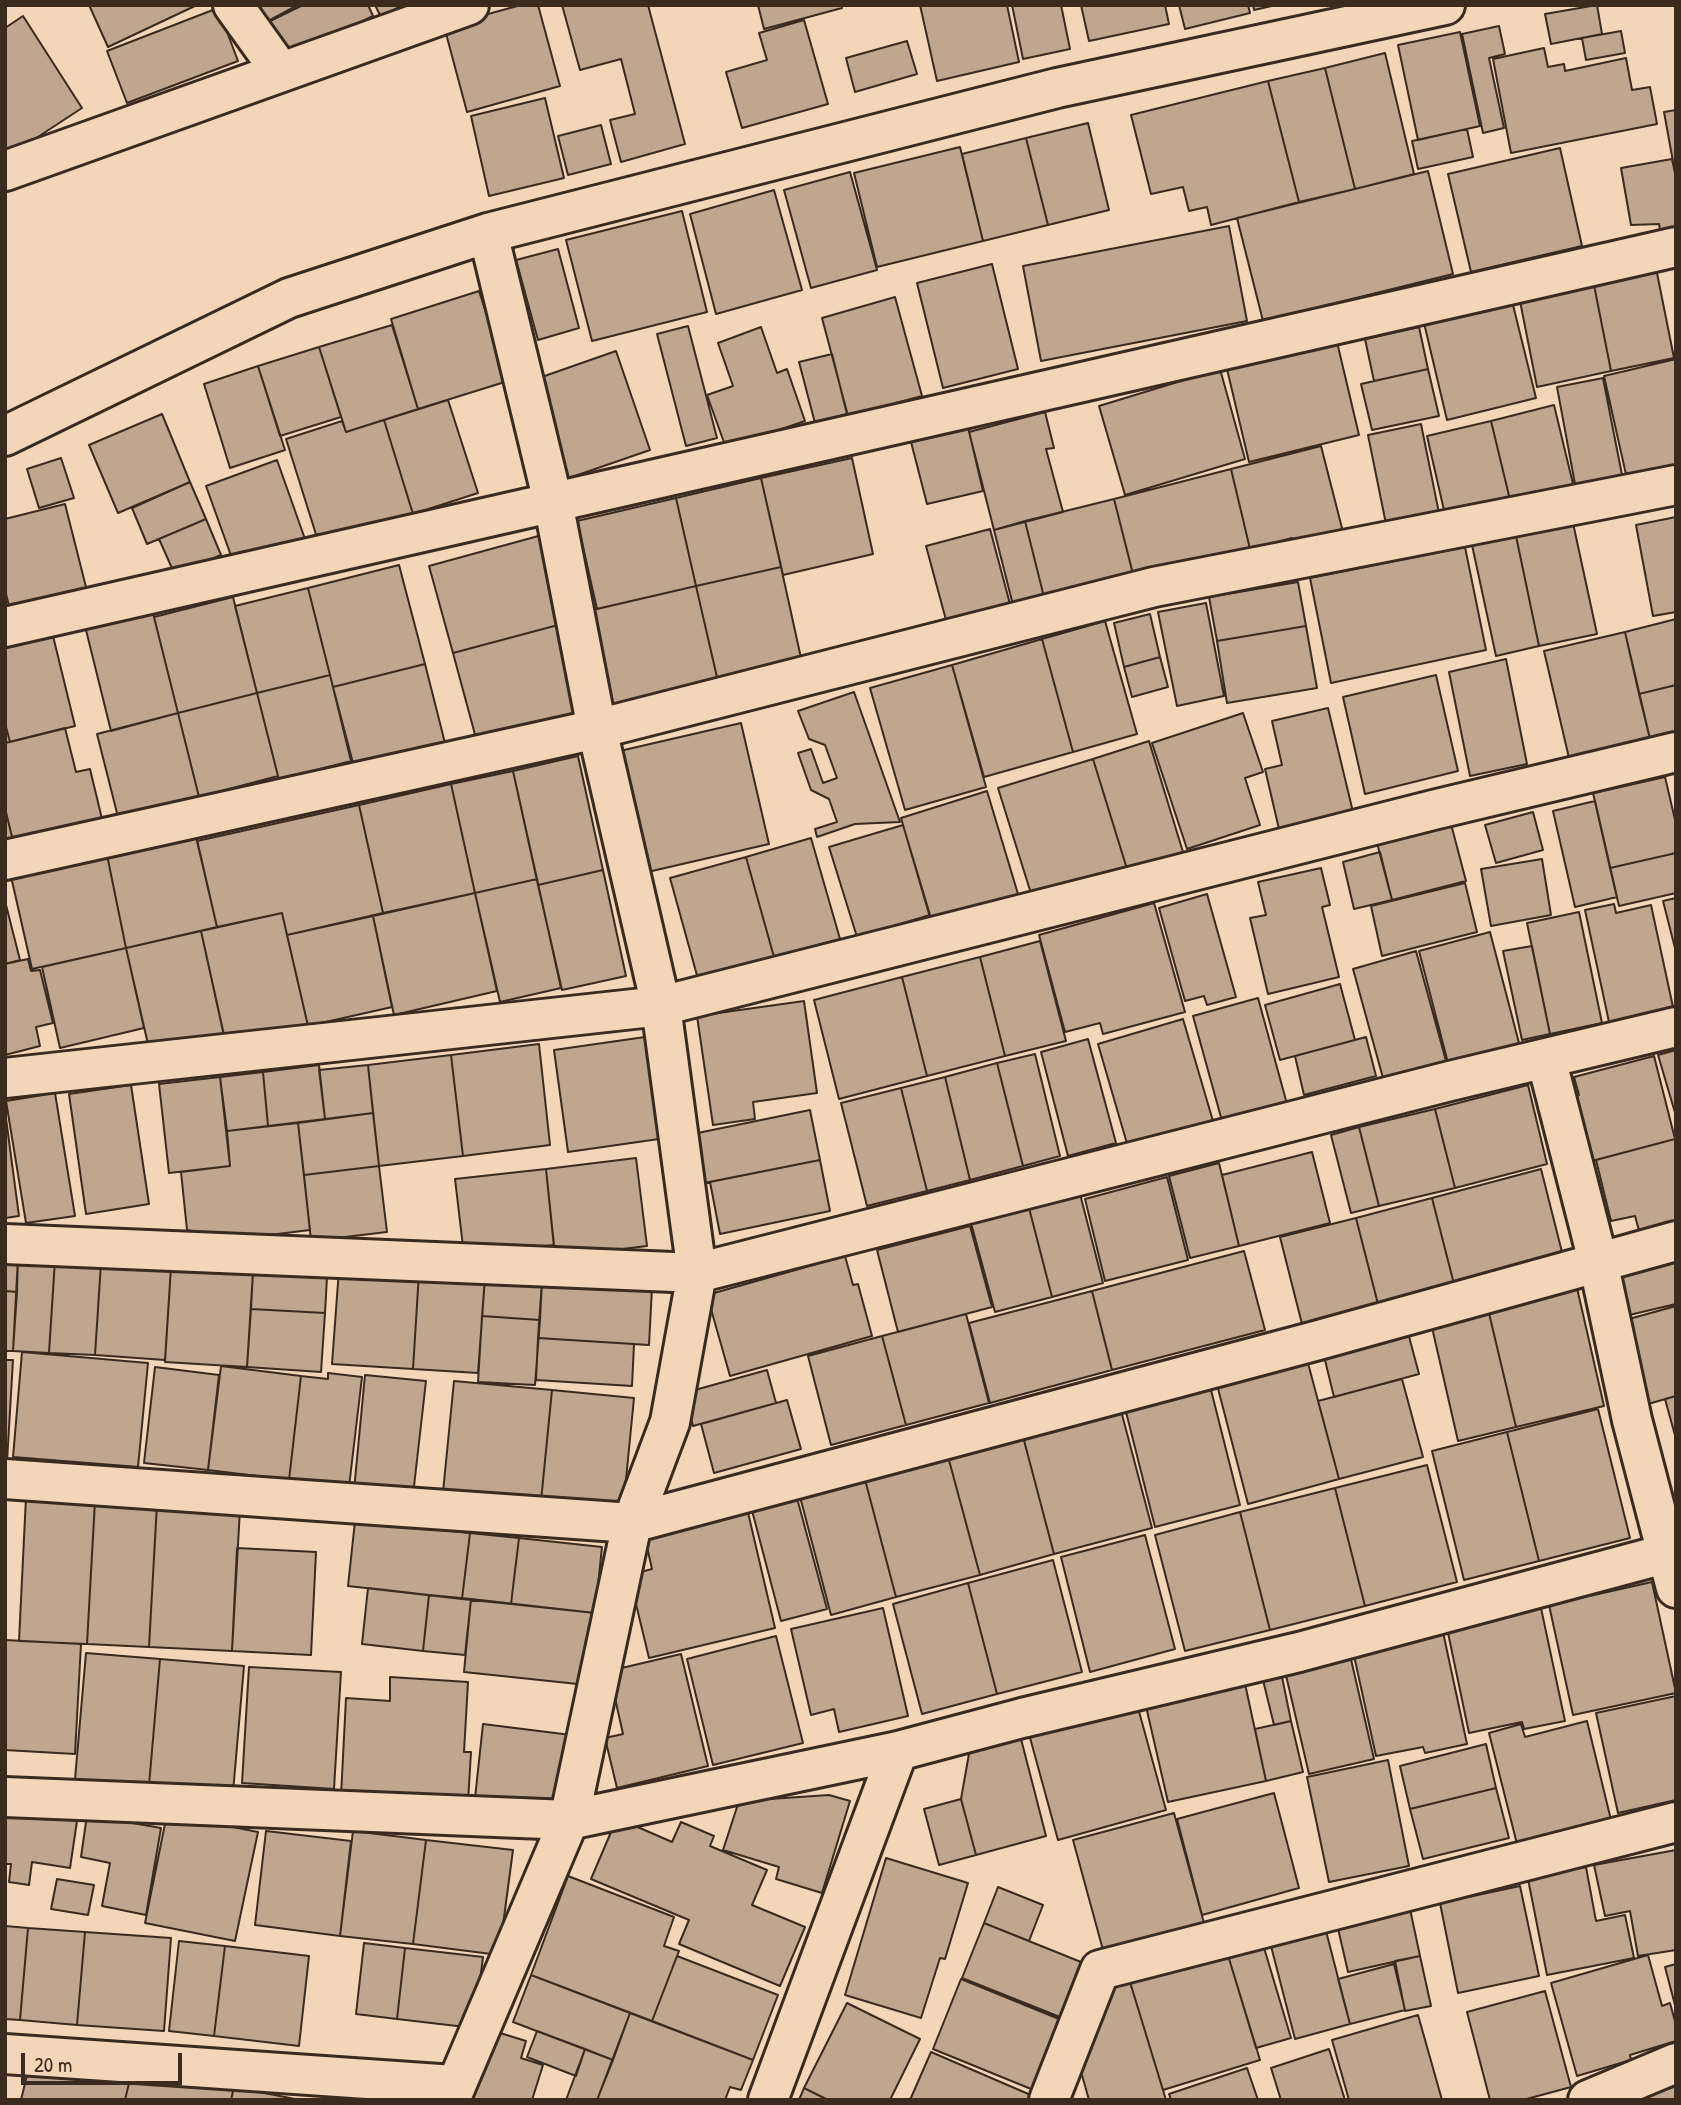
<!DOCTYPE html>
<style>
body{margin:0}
#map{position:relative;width:1681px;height:2105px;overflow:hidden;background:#f3d5b9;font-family:"Patrick Hand",sans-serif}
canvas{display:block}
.frame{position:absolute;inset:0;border:7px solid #3b2a1e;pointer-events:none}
.scale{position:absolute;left:21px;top:2053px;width:161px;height:32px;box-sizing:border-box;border:4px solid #3b2a1e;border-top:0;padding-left:9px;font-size:21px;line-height:24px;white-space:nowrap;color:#3b2a1e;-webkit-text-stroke:5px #f3d5b9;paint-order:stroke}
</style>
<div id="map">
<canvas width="1681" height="2105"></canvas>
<div class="frame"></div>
<div class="scale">20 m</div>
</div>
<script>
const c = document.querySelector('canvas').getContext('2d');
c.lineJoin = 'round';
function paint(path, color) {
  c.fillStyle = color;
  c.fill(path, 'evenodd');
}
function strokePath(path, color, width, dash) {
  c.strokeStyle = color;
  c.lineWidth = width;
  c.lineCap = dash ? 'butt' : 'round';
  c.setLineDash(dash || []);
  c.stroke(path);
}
const building = new Path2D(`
 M89,5H197L108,47Z
 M248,5H298L259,26Z
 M303,5H368L373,16L280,62L262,25Z
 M375,5H403L381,17Z
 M521,5H538L560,86L467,112L444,26Z
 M562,5H648L685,144L621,162L610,120L635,114L621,59L580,70Z
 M758,5H841L842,8L764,29Z
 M920,5H1007L1019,62L937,81Z
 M1012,5H1061L1070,49L1023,59Z
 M1081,5H1165L1169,24L1089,41Z
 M1179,5H1248L1250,13L1185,29Z
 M1253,5H1276L1254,10Z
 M1597,5L1602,34L1551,44L1545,14Z
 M218,8L238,61L127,103L107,51Z
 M23,16L82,108L9,156L5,150V28Z
 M804,20L828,104L742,128L726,72L767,60L759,33Z
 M1499,26L1505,54L1489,58L1504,128L1483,133L1462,34Z
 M1621,31L1625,53L1586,60L1582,38Z
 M1460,32L1480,126L1418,140L1398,45Z
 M907,41L917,74L855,92L846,58Z
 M1544,48L1548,67L1564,64L1565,71L1626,58L1632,90L1650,87L1657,124L1511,153L1493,59Z
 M1385,53L1414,174L1355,189L1325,68Z
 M1325,68L1355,189L1299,202L1268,81Z
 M1268,81L1299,202L1211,225L1207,207L1189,211L1183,187L1151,194L1131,115Z
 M545,98L564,178L489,196L471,116Z
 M1676,110V178L1664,112Z
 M1088,123L1109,210L1048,225L1026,138Z
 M601,125L611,164L568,175L558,136Z
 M1467,129L1473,157L1418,169L1412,141Z
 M1026,138L1048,225L983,241L962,154Z
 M960,147L983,241L877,267L854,173Z
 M1560,148L1582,246L1471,272L1448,174Z
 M1672,159L1676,178V237L1662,240L1659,224L1631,225L1621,168Z
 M1428,171L1453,274L1263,321L1237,218Z
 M850,172L877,270L811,288L784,190Z
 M774,190L802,290L716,314L690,214Z
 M682,211L707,312L592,341L566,240Z
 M1229,226L1247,321L1041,361L1023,266Z
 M558,249L579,328L538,340L516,260Z
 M992,264L1018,369L943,388L917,283Z
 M1656,268L1674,358L1611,371L1593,280Z
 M1593,280L1611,371L1537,387L1519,296Z
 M479,291L508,381L418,409L391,319Z
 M895,297L922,396L848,416L822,318Z
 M1512,301L1536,398L1447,420L1424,323Z
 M392,325L418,409L346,432L319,347Z
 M688,326L717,438L686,446L657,334Z
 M761,327L777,373L787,369L805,421L726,448L707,395L733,386L718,343Z
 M1419,327L1428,369L1374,381L1365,339Z
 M1337,342L1359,435L1249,462L1227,369Z
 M319,347L341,417L280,436L258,366Z
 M616,351L650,450L569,478L536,379Z
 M832,354L847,414L815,423L799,362Z
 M1676,359V467L1627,479L1604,376Z
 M258,366L285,450L230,468L204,384Z
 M1220,369L1245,459L1125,495L1099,406Z
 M1428,369L1439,416L1372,430L1361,384Z
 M1603,378L1622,475L1575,484L1557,387Z
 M448,400L478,493L413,514L384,420Z
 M1554,405L1574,488L1511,504L1491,421Z
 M1045,412L1054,448L1046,449L1063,512L994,530L969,432Z
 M162,414L190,482L118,513L89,445Z
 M384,420L413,514L319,544L286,439L342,421L346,432Z
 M1491,421L1511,504L1446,519L1427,436Z
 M1421,424L1440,518L1387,529L1368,435Z
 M968,427L983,491L927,504L911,442Z
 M1321,446L1344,536L1294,548L1292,538L1250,549L1231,469Z
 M61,458L74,498L39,508L27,469Z
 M852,458L873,554L783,575L761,478Z
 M277,460L305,539L234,564L206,486Z
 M1231,469L1250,549L1134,578L1114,499Z
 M761,478L781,567L696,586L676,498Z
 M190,482L206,519L147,544L132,508Z
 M676,498L696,586L597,609L577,521Z
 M1114,499L1134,578L1045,601L1025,521Z
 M65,504L88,595L11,614L5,590V519Z
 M1676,517V612L1653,616L1636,525Z
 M206,519L221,555L175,575L159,539Z
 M1025,521L1045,601L1014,609L994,530Z
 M1573,523L1597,634L1539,646L1516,536Z
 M990,529L1010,604L946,620L926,546Z
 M542,535L558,625L453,653L429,566Z
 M1516,536L1539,646L1496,656L1472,545Z
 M1465,547L1486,650L1331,683L1310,578Z
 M399,565L425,664L333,687L308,588Z
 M781,567L803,667L719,686L696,586Z
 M1298,582L1306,626L1217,641L1209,597Z
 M696,586L719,686L611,710L588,611Z
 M308,588L330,675L257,693L235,606Z
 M233,597L257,693L178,713L154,617Z
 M1206,603L1224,696L1177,706L1158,612Z
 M152,609L178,713L111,731L85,626Z
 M1150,614L1160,657L1124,667L1114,623Z
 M1676,619V685L1639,694L1625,632Z
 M1105,621L1137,734L1073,752L1042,639Z
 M558,625L582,713L477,742L453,653Z
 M1306,626L1317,688L1227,703L1217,641Z
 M1625,632L1650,739L1569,758L1544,651Z
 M53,636L75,726L10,742L5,723V648Z
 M1042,639L1073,752L984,777L952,665Z
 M1160,657L1168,687L1132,697L1124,667Z
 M1506,659L1527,764L1470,776L1449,672Z
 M425,664L445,743L354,767L333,687Z
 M952,665L986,787L905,810L870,688Z
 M330,675L351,761L279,780L257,693Z
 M1436,675L1458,771L1365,794L1343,697Z
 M1676,685V733L1650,739L1639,694Z
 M854,692L900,822L855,824L817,837L815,829L837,822L829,799L811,790L798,753L811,749L823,783L837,778L825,745L809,739L798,711Z
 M257,693L278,776L199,797L178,713Z
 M1328,708L1353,812L1279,829L1265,769L1282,765L1272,721Z
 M178,713L199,797L118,817L97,734Z
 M1243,713L1263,772L1245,778L1260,825L1187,849L1152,743Z
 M5,723L10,742L5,743Z
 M741,723L769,844L639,874L611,753Z
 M65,728L76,772L90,769L102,819L13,841L5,808V743Z
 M1149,741L1183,852L1127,869L1093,759Z
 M578,756L603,870L538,885L513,771Z
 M1093,759L1127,869L1033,900L998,788Z
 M513,771L537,879L475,893L451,784Z
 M1665,777L1676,824V853L1610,868L1593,793Z
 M451,784L475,893L383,913L359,805Z
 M987,791L1021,904L934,931L901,818Z
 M1595,801L1617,897L1575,907L1553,811Z
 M359,805L383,913L287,935L282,913L217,927L197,841Z
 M5,808L13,841L5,843Z
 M1533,812L1543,850L1496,863L1485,825Z
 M1451,824L1466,881L1392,900L1377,843Z
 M903,825L930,915L857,937L829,847Z
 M195,831L217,927L126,948L106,850Z
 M811,838L840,939L774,957L746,857Z
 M106,850L126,948L32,969L10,872Z
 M1380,852L1392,900L1354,909L1343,862Z
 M1676,853V893L1619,906L1610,868Z
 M746,857L774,957L698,979L670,878Z
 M1542,859L1551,915L1491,926L1481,869Z
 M1321,868L1330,905L1322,907L1339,977L1268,994L1250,918L1266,915L1258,882Z
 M603,870L626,976L562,990L538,885Z
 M537,879L561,988L500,1002L475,893Z
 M1465,883L1477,932L1382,956L1371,906Z
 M475,893L497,991L394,1015L373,916Z
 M1207,894L1236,997L1207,1005L1204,996L1185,1001L1159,908Z
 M1676,898V952L1663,901Z
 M5,901L20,960L5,964Z
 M1154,903L1185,1012L1103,1034L1100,1023L1065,1032L1039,935Z
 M1614,904L1616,913L1651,905L1673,1007L1609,1022L1585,910Z
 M1579,912L1602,1023L1550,1034L1527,923Z
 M282,913L308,1026L226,1044L201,931Z
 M373,916L392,1007L308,1026L287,935Z
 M201,931L224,1036L150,1053L126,948Z
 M1490,932L1519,1043L1448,1063L1419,951Z
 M1040,941L1066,1041L1005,1056L980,957Z
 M1532,946L1550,1034L1522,1040L1503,951Z
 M126,948L144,1028L60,1048L42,967Z
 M1416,951L1446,1061L1383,1078L1353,969Z
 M980,957L1005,1056L927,1076L902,977Z
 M28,959L31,971L40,970L53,1023L36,1027L40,1046L5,1055V964Z
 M902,977L927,1076L839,1099L814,1000Z
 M1340,984L1355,1040L1280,1060L1265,1005Z
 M1258,998L1287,1104L1222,1121L1193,1016Z
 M804,1001L817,1093L753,1102L755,1119L713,1125L697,1016Z
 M1183,1019L1213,1121L1128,1147L1098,1044Z
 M645,1037L659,1139L568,1152L554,1050Z
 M1366,1037L1376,1076L1304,1095L1295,1056Z
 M1088,1039L1116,1143L1068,1156L1041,1052Z
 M539,1044L550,1145L463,1156L451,1055Z
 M1676,1050V1116L1658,1055Z
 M1035,1054L1060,1156L1023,1166L997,1063Z
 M451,1055L463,1156L379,1166L368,1065Z
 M1654,1056L1675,1139L1588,1162L1572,1097L1579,1095L1574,1077Z
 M997,1063L1023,1166L970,1180L945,1077Z
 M319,1065L325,1119L268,1126L263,1072Z
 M368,1065L373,1113L325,1119L319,1070Z
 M263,1072L268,1126L227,1131L220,1077Z
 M220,1077L230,1166L169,1173L159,1084Z
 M945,1077L970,1180L927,1191L901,1088Z
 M131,1085L149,1204L86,1214L69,1094Z
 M1528,1085L1547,1164L1455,1188L1435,1109Z
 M901,1088L927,1191L867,1206L841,1103Z
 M55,1093L75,1216L26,1223L6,1101Z
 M1435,1109L1455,1188L1379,1206L1359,1127Z
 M810,1110L820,1160L694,1185L683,1136Z
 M5,1111L19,1216L5,1218Z
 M373,1113L379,1166L304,1175L298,1123Z
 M298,1123L310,1230L237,1239L187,1230L181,1172L230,1166L227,1131Z
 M1359,1127L1379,1206L1351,1213L1331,1135Z
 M1675,1139L1676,1229L1641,1238L1635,1216L1611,1221L1596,1160Z
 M1312,1152L1330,1223L1239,1246L1222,1175Z
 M636,1158L647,1246L555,1257L546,1169Z
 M820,1160L830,1211L720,1234L710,1182Z
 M1219,1163L1239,1246L1190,1258L1169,1176Z
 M379,1166L387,1232L311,1241L304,1175Z
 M546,1169L554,1245L464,1255L455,1179Z
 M1541,1169L1564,1260L1455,1288L1432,1198Z
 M1167,1177L1188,1260L1105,1281L1085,1199Z
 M1080,1194L1103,1283L1052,1297L1029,1208Z
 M1432,1198L1455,1288L1379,1308L1356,1218Z
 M1029,1208L1052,1297L995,1312L971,1223Z
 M1356,1218L1379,1308L1303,1328L1280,1237Z
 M970,1226L992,1307L898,1332L877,1250Z
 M1244,1251L1265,1330L1112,1370L1092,1291Z
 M845,1256L853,1285L858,1284L872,1336L730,1376L707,1295Z
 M5,1257L18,1258L17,1292L5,1291Z
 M18,1258L55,1260L49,1353L13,1351Z
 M1676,1258V1304L1625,1316L1615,1272Z
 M55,1260L101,1263L95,1355L49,1353Z
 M101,1263L171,1267L165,1360L95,1355Z
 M171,1267L253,1272L247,1367L165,1362Z
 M339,1269L419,1273L413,1369L332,1364Z
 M253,1272L327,1277L325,1313L251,1309Z
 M419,1273L485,1278L478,1373L413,1369Z
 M485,1278L542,1281L540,1320L482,1316Z
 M542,1281L652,1288L649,1345L538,1338Z
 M1577,1288L1604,1406L1516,1427L1488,1309Z
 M5,1291L17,1292L13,1351H5Z
 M1092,1291L1112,1370L990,1403L969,1323Z
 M1676,1306V1396L1641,1406L1618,1322Z
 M251,1309L325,1313L321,1372L247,1367Z
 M1488,1309L1516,1427L1458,1441L1431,1323Z
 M966,1314L989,1403L906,1425L882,1336Z
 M482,1316L540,1320L535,1385L478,1382Z
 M1407,1329L1419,1374L1334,1397L1323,1352Z
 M882,1336L906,1425L831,1445L808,1356Z
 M538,1338L634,1344L632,1386L536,1380Z
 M22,1352L148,1363L138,1467L13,1457Z
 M1305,1352L1339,1479L1248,1504L1215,1377Z
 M5,1360H13L7,1462H5Z
 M221,1366L301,1376L289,1480L208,1470Z
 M155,1367L219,1375L208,1470L144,1463Z
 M767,1370L776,1403L693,1426L684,1393Z
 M328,1373L362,1377L349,1487L289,1480L301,1376L328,1379Z
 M365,1375L426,1381L413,1495L354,1490Z
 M1402,1379L1423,1457L1339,1479L1318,1401Z
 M454,1381L552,1390L541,1501L443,1492Z
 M1209,1382L1240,1505L1155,1527L1124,1404Z
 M552,1390L634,1398L623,1510L541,1501Z
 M1676,1396V1439L1665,1399Z
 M787,1400L801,1449L714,1473L701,1424Z
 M1119,1403L1152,1528L1054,1554L1021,1429Z
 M1598,1409L1630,1538L1539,1561L1507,1432Z
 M1021,1429L1054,1554L980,1575L946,1449Z
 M1507,1432L1539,1561L1464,1580L1432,1451Z
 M946,1449L980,1575L896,1597L863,1472Z
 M1427,1465L1457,1582L1365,1606L1335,1488Z
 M863,1472L896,1597L831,1615L798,1489Z
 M794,1487L827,1609L781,1621L749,1499Z
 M1335,1488L1365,1606L1270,1630L1240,1512Z
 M26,1497L95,1501L87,1644L19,1641Z
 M95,1501L157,1504L149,1647L87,1644Z
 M157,1504L240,1509L232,1651L149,1647Z
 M746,1504L775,1628L649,1658L629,1575L652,1569L643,1529Z
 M1240,1512L1270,1630L1185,1651L1155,1535Z
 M355,1521L470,1533L462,1599L348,1586Z
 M470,1533L519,1538L511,1604L462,1599Z
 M1145,1535L1175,1649L1090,1672L1061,1557Z
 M519,1538L602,1547L595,1613L511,1604Z
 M237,1548L316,1552L311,1655L232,1651Z
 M1053,1560L1082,1672L997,1694L968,1583Z
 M1652,1582L1676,1693L1573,1715L1549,1605Z
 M968,1583L997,1694L922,1714L893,1604Z
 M368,1588L429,1595L423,1651L362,1644Z
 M429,1595L471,1599L465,1655L423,1651Z
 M471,1599L595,1613L587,1685L464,1672Z
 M883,1608L908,1716L839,1732L834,1709L811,1715L791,1629Z
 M1541,1608L1565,1721L1524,1729L1522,1722L1469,1733L1447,1628Z
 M1443,1632L1467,1744L1425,1753L1423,1747L1376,1756L1353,1651Z
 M776,1636L803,1743L713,1765L687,1659Z
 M5,1640L81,1644L75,1754L5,1750Z
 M86,1653L160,1659L149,1785L75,1779Z
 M681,1654L708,1766L617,1788L605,1738L623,1734L609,1671Z
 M1350,1655L1374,1759L1309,1774L1285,1671Z
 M160,1659L244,1666L233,1792L149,1785Z
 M249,1667L341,1672L334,1789L242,1783Z
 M1281,1672L1291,1721L1274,1725L1262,1676Z
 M390,1677L468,1682L464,1752H471L468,1802L341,1796L346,1698L390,1701Z
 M1244,1679L1266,1781L1168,1802L1145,1702Z
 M1676,1696V1800L1618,1813L1596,1713Z
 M1137,1704L1166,1810L1058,1840L1029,1734Z
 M1291,1721L1303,1772L1266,1781L1255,1729Z
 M1587,1721L1611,1820L1517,1844L1489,1733L1521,1724L1525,1737Z
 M483,1724L571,1735L563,1808L475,1798Z
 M1020,1735L1046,1836L976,1855L961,1799L970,1748Z
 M1486,1744L1496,1788L1410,1809L1400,1766Z
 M1388,1760L1409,1866L1329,1882L1307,1777Z
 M1496,1788L1509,1838L1423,1859L1410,1809Z
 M1274,1793L1299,1888L1202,1915L1177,1819Z
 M829,1795L850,1801L822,1893L776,1879L779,1867L723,1850L739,1801Z
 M961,1799L976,1855L939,1865L924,1809Z
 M5,1811L77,1821L70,1868L32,1862L29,1885L9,1882L11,1864H5Z
 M1174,1813L1204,1923L1103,1950L1073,1840Z
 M167,1814L258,1832L235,1941L145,1923Z
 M87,1815L161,1828L146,1915L102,1906L110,1863L81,1857Z
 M617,1818L672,1842L681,1822L714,1836L710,1846L767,1870L752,1905L805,1927L780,1986L679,1944L689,1920L591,1879Z
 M266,1831L351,1841L340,1936L255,1925Z
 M353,1831L426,1840L413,1944L340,1936Z
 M426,1840L513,1850L499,1955L413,1944Z
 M1676,1850V1950L1638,1956L1630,1911L1605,1916L1594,1865Z
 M886,1858L968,1883L945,1959L940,1958L921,2018L845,1995Z
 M1586,1867L1596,1921L1625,1915L1634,1958L1547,1975L1528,1879Z
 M568,1876L674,1917L664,1946L679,1951L652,2021L531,1975Z
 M57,1879L94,1885L88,1915L51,1909Z
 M1520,1886L1539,1976L1458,1993L1440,1903Z
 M998,1887L1043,1905L1029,1941L984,1923Z
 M1410,1909L1420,1956L1348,1972L1337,1924Z
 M984,1923L1081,1962L1060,2017L962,1978Z
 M5,1926L28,1928L20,2020L5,2019Z
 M28,1928L85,1932L77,2025L20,2020Z
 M1326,1931L1350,2024L1295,2039L1271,1946Z
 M85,1932L171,1938L164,2031L77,2025Z
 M179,1941L225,1946L214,2036L169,2031Z
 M1262,1941L1291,2038L1256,2048L1227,1952Z
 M364,1943L405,1948L397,2019L356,2014Z
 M225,1946L309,1956L299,2046L214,2036Z
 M405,1948L483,1957L474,2028L397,2019Z
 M1227,1952L1260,2060L1163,2090L1130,1982Z
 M1648,1955L1662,2006L1670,2003L1676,2025V2041L1630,2055L1631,2060L1577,2076L1551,1983Z
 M677,1956L778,1995L753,2060L652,2021Z
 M1420,1956L1431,2006L1405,2011L1395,1961Z
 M1394,1964L1405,2010L1350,2024L1338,1979Z
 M1676,1964V2009L1665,1967Z
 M531,1975L630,2013L613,2060L513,2022Z
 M961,1979L1064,2021L1036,2091L933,2049Z
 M1130,1982L1166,2100H1089L1078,2061L1105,1990Z
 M1545,1991L1571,2087L1523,2100H1490L1467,2012Z
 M847,2003L920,2039L890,2100H828L804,2088Z
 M630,2013L753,2060L741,2090L730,2087L725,2100H597Z
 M1418,2015L1442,2100H1349L1332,2040Z
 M484,2028L526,2041L521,2058L543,2065L532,2100H461Z
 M537,2031L585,2049L576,2076L527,2057Z
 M585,2049L613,2060L597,2100H566Z
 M1329,2049L1345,2100H1281L1271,2068Z
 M931,2052L1033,2096L1032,2100H910Z
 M1247,2068L1258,2100H1171L1169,2094Z
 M28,2071L130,2079L125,2100H21Z
 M130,2079L234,2087L231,2100H125Z
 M1676,2086V2100H1637Z
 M234,2087L300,2100H231Z
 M804,2088L828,2100H799Z`);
paint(building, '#c0a68e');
strokePath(building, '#3b2a1e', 2);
const minor = new Path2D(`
 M233,5L281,72
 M5,171L469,5
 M5,436L289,298L488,233L1057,88L1445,5
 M5,627L1676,247
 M5,860L597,729L1154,587L1676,485
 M1546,1058L1598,1261L1632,1420L1676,1588
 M5,1078L661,1006L1433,810L1676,752
 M5,1244L697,1273L1450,1081L1676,1027
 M5,1479L632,1523L1315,1341L1676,1241
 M5,1797L569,1820L898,1751L1022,1718L1299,1652L1676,1551
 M5,2054L454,2085
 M450,2100L569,1820L632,1523L670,1422L697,1273L661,1006L597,729L553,502L488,233
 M768,2100L898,1751
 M1049,2100L1100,1970L1676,1822
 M1588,2100L1676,2063`);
strokePath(minor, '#3b2a1e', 44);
strokePath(minor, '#f3d5b9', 38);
</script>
